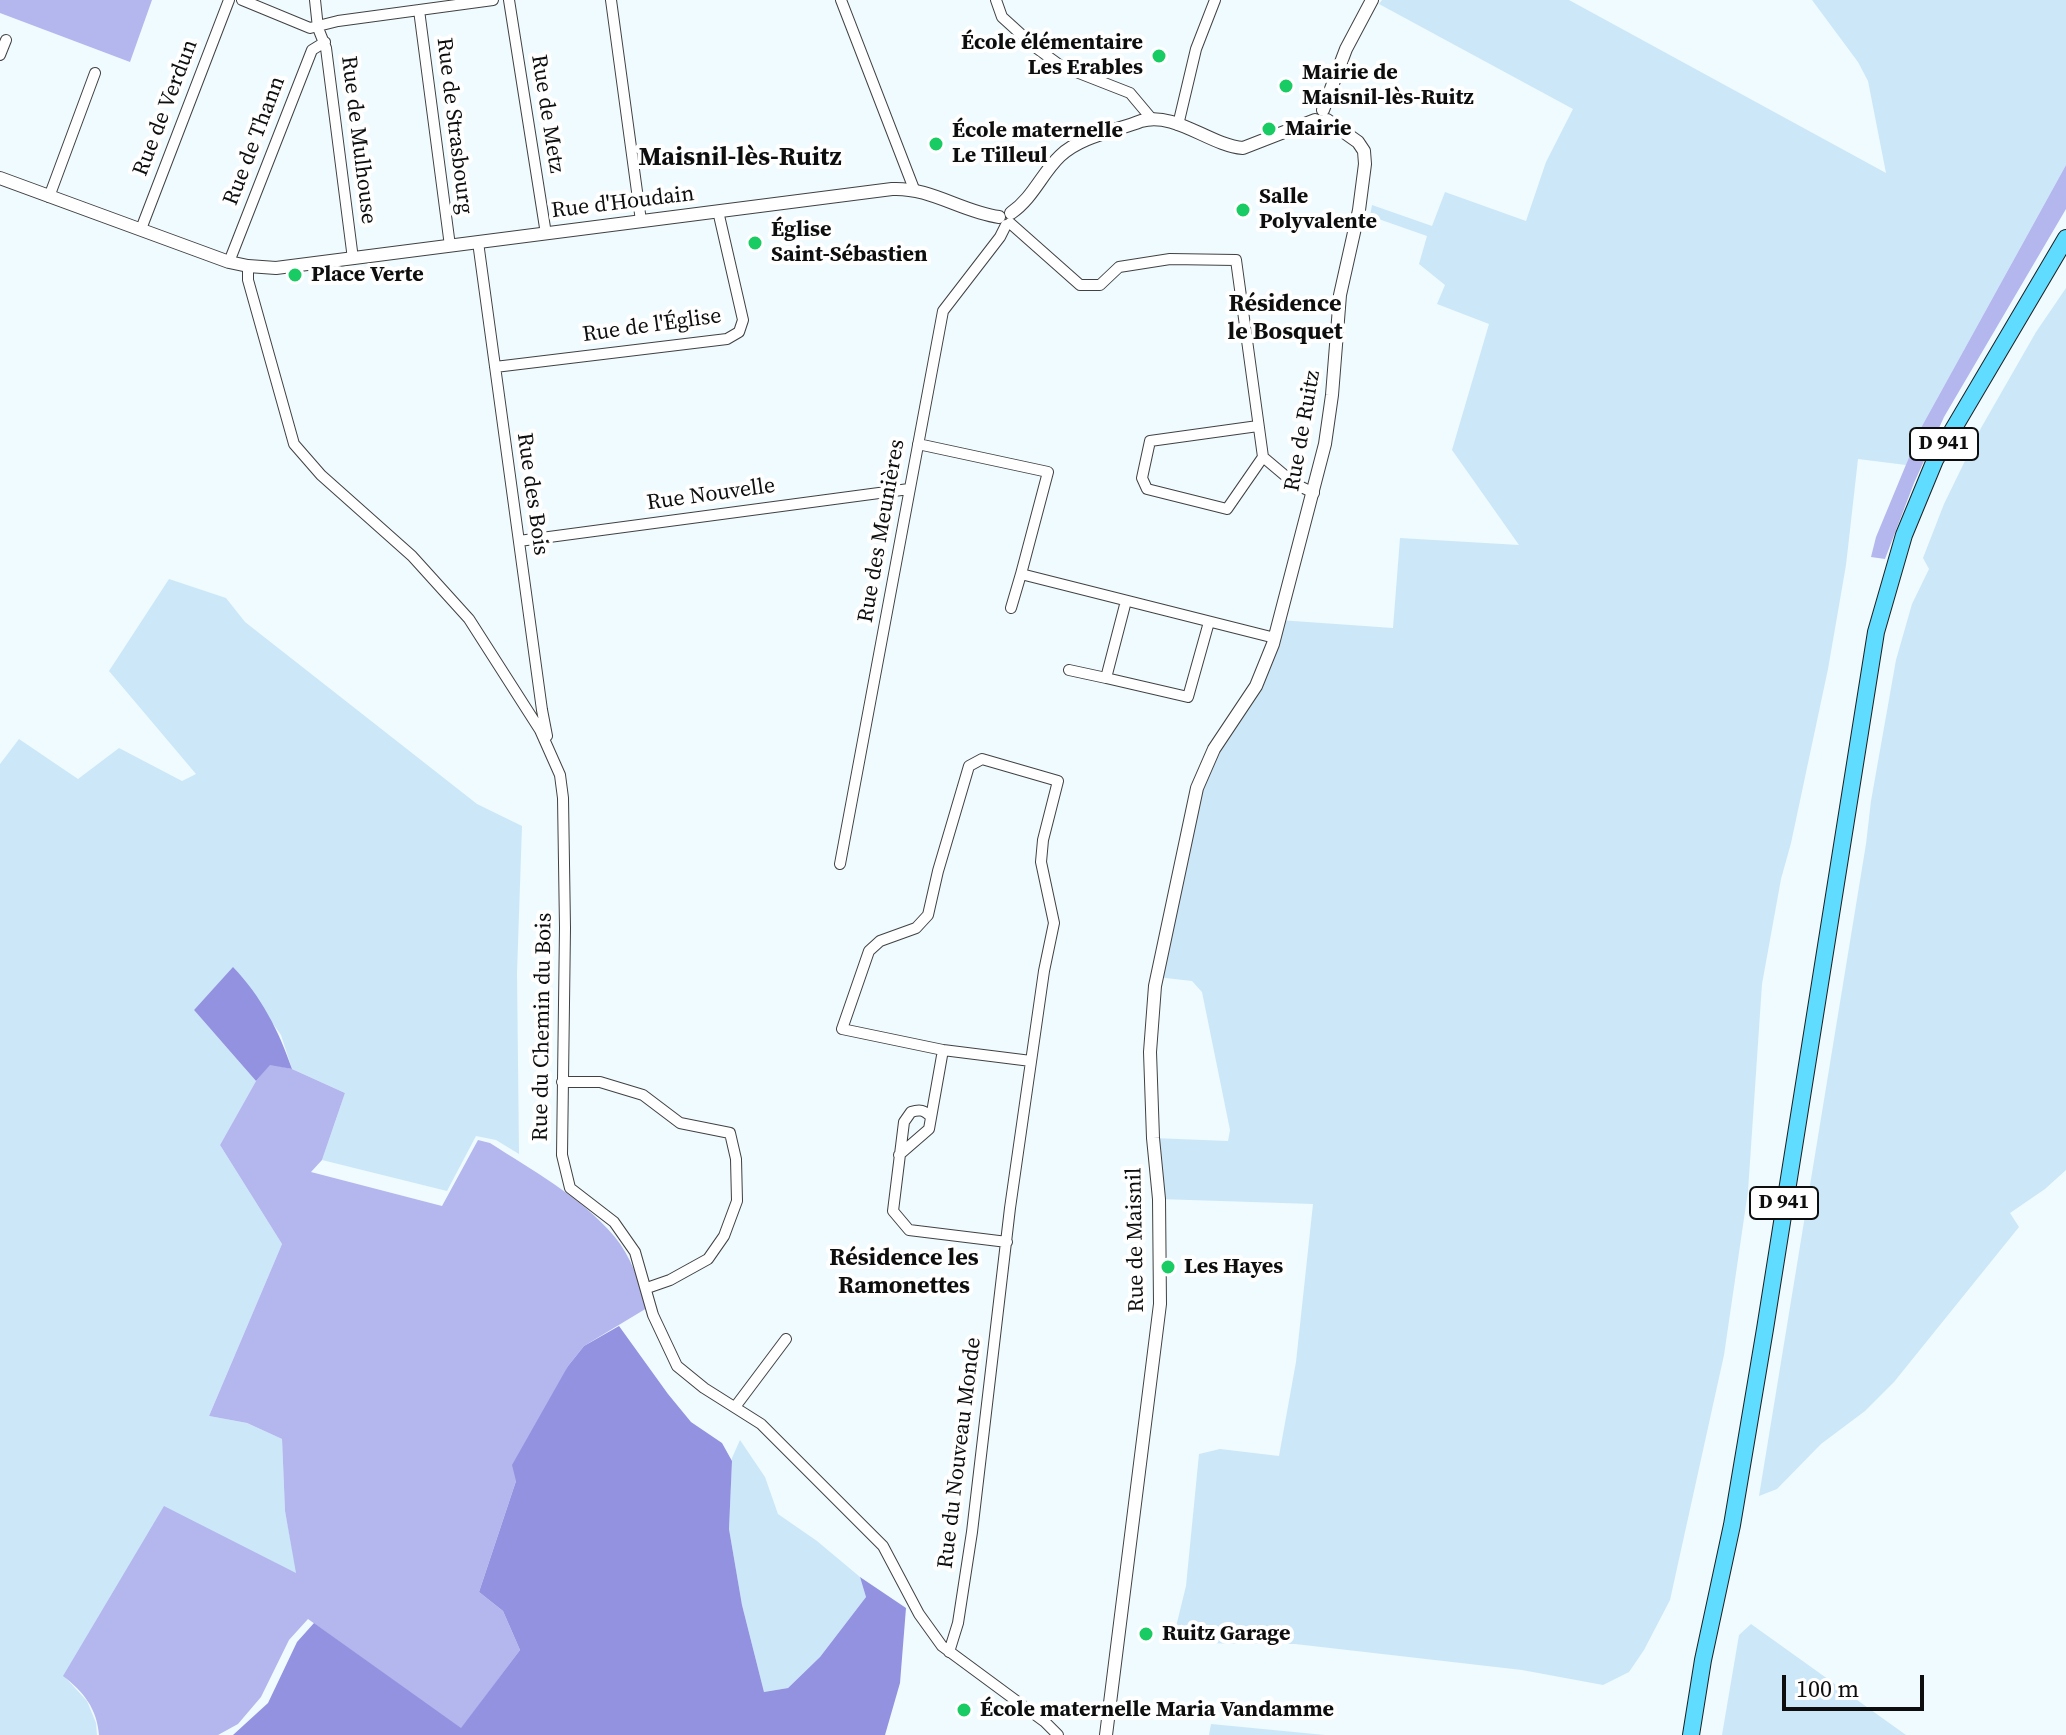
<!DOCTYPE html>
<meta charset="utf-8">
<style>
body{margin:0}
#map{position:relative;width:2066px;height:1735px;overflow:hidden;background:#effbff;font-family:"Source Serif 4",serif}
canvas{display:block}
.scale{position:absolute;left:1782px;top:1675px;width:142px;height:36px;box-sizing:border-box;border:4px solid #0e0e0e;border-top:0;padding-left:10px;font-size:24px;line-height:28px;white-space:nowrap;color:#0e0e0e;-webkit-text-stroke:6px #fff;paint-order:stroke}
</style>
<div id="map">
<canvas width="2066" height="1735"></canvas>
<div class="scale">100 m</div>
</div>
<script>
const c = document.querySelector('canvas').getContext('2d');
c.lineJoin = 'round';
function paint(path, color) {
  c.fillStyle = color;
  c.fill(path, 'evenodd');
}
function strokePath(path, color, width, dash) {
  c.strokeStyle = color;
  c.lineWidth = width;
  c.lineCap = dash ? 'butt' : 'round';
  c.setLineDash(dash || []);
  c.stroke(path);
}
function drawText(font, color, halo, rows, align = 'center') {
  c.font = font + ' "Source Serif 4",serif';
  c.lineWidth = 8;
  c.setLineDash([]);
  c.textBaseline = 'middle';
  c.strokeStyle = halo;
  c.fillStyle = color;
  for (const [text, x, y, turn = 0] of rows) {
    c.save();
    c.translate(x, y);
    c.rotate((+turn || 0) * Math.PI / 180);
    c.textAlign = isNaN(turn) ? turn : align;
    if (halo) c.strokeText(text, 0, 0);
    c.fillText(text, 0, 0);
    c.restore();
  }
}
paint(new Path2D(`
 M1382,0H1569L1886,173L1868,81L1858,62L1812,0H2066V165L1922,426L1906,465L1858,459L1846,565L1828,669L1791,843L1781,879L1762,984L1748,1191L1724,1355L1670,1600L1644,1650L1629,1672L1603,1685L1522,1670L1295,1644L1172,1643L1186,1586L1199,1454L1220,1449L1279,1456L1296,1362L1313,1204L1159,1199L1153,1138L1228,1141L1230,1130L1202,992L1192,981L1157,977L1197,788L1246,703L1279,620L1393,628L1400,538L1519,545L1452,450L1489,324L1437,304L1445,285L1419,264L1427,236L1370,216L1372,205L1432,226L1445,192L1526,221L1546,162L1573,109L1379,4Z
 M2066,288V1170L2045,1189L2010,1213L2019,1227L1894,1382L1865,1411L1821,1444L1777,1489L1759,1496L1866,844L1871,801L1896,660L1912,604L1929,569L1923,558L1944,504L1981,428L2036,332Z
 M169,579L226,598L245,622L477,804L522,826L517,973L519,1154L496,1140L476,1136L447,1191L322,1160L345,1093L292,1069L281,1035L233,968L194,1010L256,1081L220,1145L282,1244L209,1416L247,1423L282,1439L285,1511L297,1574L64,1676L87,1701L96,1723L97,1735H0V764L19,739L78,779L119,748L182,781L196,774L109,671Z
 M740,1440L765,1477L778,1514L817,1541L860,1577L866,1597L820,1657L788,1688L764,1692L742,1605L729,1529L732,1458Z
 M1751,1624L1906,1735H1722L1739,1635Z
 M1211,1724L1325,1735H1209Z`), '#cce7f8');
paint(new Path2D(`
 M0,0H152L130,62L0,13Z
 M2066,165V209L1944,417L1914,483L1885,559L1871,557L1876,537L1922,426Z
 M270,1064L292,1069L345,1093L322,1160L311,1172L442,1206L478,1140L490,1143C532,1170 581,1197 614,1236C631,1256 640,1283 647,1308L584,1346L568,1366L516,1481L479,1592L503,1611L520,1650L461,1729L308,1619L289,1640L261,1697L238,1724L218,1735H99C97,1709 84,1692 63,1676L164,1506L296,1573L285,1511L282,1439L247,1423L209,1416L282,1244L220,1145L256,1081Z`), '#b4b7ee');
paint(new Path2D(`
 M233,967C261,996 279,1031 292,1069L270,1065L256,1081L194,1010Z
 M619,1326L668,1394L691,1422L722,1443L732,1461L729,1529L742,1605L764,1692L788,1688L820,1657L866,1597L860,1577L906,1608L900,1683L885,1735H233L268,1703L297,1642L314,1623L461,1728L520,1650L503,1611L479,1592L516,1481L512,1465L568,1366L584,1346Z`), '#9392e0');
const minor = new Path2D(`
 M242,0L310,28L338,21L493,0
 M315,0L318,28L326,48L353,259
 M509,0L546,234
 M611,0L641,221
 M841,0L914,189
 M996,0L1002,17L1035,47L1061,66L1130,93L1151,118
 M419,10L450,246
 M0,55L6,40
 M1178,125L1196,49L1215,0
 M49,197L95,73
 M1010,223L1080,285H1100L1119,267L1170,259L1236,260L1263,457L1295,484L1314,493
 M141,229L229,0
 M478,242L542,710L547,736
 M229,262L312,50L325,42
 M248,266V280L294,444L321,475L412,556L469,619L540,730L560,775L563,798L565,928L562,1155L570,1188L614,1222L635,1252L653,1315L677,1366L704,1388L761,1424L883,1546L919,1614L942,1646L1045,1722L1058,1735
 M495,367L727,339L739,332L743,320L718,211
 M1258,426L1150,441L1142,478L1147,489L1227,509L1263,457
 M918,444L1048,472L1021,574L1275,638
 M519,541L909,489
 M1126,601L1106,678L1188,697L1209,622
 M1011,608L1021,574
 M1069,670L1106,678
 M840,864L943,311L1000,237L1006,225
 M562,1082H600L643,1095L680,1123L730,1133L736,1159L737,1201L724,1236L708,1259L670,1280L647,1288
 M931,1117C924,1110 920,1109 911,1112L904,1122L893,1211L909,1230L1007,1242
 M899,1155L929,1129L943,1050
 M735,1407L786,1339
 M949,1652L958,1623L972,1532L1010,1208L1044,971L1054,923L1041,862L1043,840L1058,781L982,759L969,766L938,871L928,915L916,928L880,941L869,951L842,1029L943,1050L1031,1061`);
const tertiary = new Path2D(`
 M1323,110L1346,49L1372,0
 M0,178L229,262L248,266L276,268L892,189C930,187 962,212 999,217
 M1011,213C1033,198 1042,173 1060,156C1081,136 1116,131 1141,121C1175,111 1209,145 1243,148L1315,120
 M1106,1735L1160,1304L1159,1199L1153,1138L1150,1052L1155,986L1197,788L1214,749L1256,686L1273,644L1325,444L1332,395L1340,295L1359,210L1365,164L1364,151L1358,142L1327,120`);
const primary = new Path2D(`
 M1691,1735L1703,1660L1732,1525L1765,1329L1876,632L1904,535L1935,460L2066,238`);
strokePath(minor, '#414141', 12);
strokePath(tertiary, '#414141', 14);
strokePath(primary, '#1f1f1f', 18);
strokePath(minor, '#fff', 10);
strokePath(tertiary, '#fff', 12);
strokePath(primary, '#5fdcff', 16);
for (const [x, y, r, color] of [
 [1159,56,8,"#18cc63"],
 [1286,86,8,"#18cc63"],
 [1269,129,8,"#18cc63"],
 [936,144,8,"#18cc63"],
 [1243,210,8,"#18cc63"],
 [755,243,8,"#18cc63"],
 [295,275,8,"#18cc63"],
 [1168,1267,8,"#18cc63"],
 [1146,1634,8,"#18cc63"],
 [964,1710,8,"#18cc63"]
]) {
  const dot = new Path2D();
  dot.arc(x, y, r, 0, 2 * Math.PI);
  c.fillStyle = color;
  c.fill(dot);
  strokePath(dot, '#fff', 3);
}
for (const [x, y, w] of [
 [1944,444,68],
 [1784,1203,68]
]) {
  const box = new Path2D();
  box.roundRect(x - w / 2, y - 16, w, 32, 6);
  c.fillStyle = '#fff';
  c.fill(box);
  strokePath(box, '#0e0e0e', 2);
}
drawText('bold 20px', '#0e0e0e', null, [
 ["D 941",1944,444],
 ["D 941",1784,1203]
]);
drawText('bold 22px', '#0e0e0e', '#fff', [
 ["École élémentaire",1143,43,"right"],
 ["Les Erables",1143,68,"right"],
 ["Mairie de",1302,73],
 ["Maisnil-lès-Ruitz",1302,98],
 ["Mairie",1285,129],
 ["École maternelle",952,131],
 ["Le Tilleul",952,156],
 ["Salle",1259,197],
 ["Polyvalente",1259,222],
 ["Église",771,230],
 ["Saint-Sébastien",771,255],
 ["Place Verte",311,275],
 ["Les Hayes",1184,1267],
 ["Ruitz Garage",1162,1634],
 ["École maternelle Maria Vandamme",980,1710]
], 'left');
drawText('22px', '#0e0e0e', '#fff', [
 ["Rue de Verdun",166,108,-69],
 ["Rue de Metz",547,114,81],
 ["Rue de Strasbourg",454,126,83],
 ["Rue de Mulhouse",358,140,83],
 ["Rue de Thann",255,141,-69],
 ["Rue d'Houdain",623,203,-7],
 ["Rue de l'Église",652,326,-8],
 ["Rue de Ruitz",1303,431,-80],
 ["Rue des Bois",532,494,82],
 ["Rue Nouvelle",711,495,-8],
 ["Rue des Meunières",882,531,-80],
 ["Rue du Chemin du Bois",543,1027,-89],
 ["Rue de Maisnil",1136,1240,-91],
 ["Rue du Nouveau Monde",960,1453,-83]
]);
drawText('bold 24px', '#0e0e0e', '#fff', [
 ["Résidence",1285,305],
 ["le Bosquet",1285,333],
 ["Résidence les",904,1259],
 ["Ramonettes",904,1287]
]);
drawText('bold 26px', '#0e0e0e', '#fff', [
 ["Maisnil-lès-Ruitz",740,158]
]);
</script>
